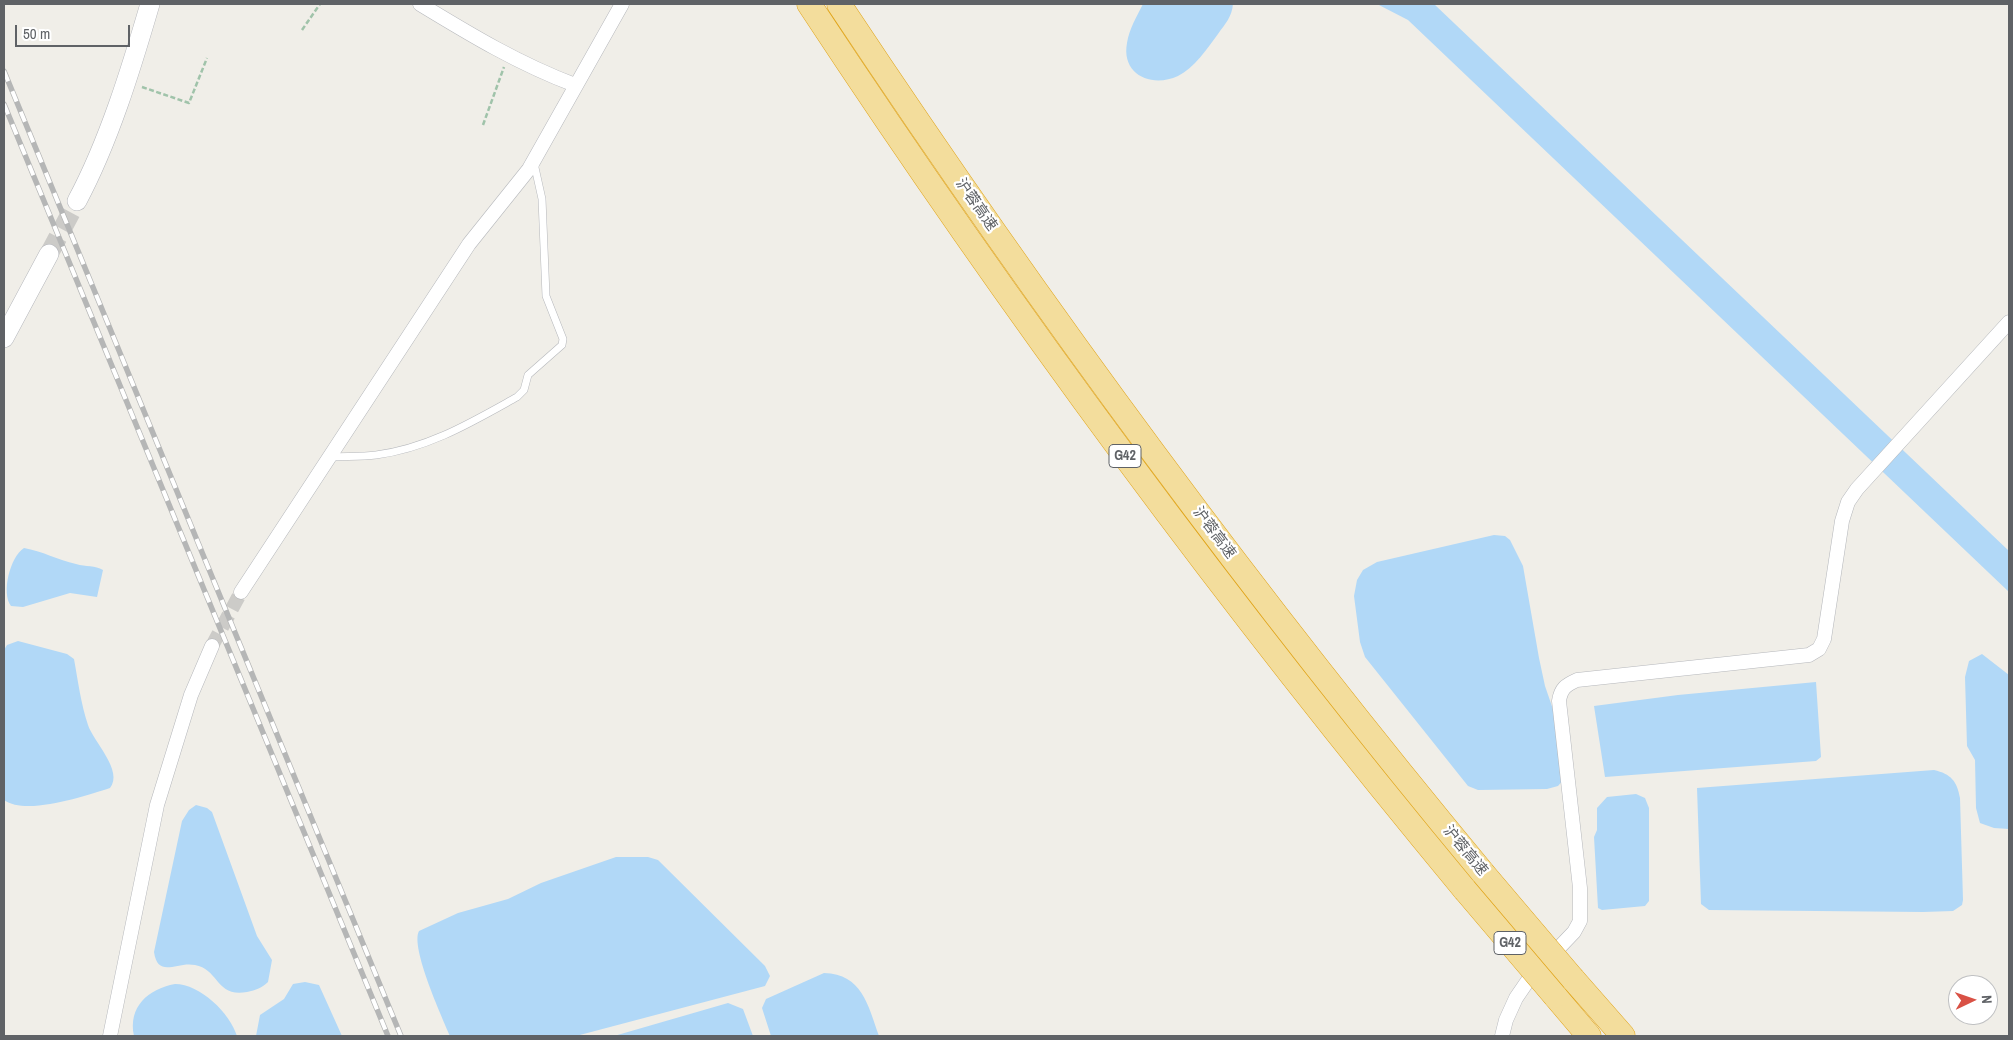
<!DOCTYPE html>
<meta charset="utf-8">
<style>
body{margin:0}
#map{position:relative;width:2013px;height:1040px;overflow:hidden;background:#f0eee8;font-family:"Archivo Narrow",sans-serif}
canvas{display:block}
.frame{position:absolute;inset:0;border:5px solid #5f6266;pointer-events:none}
.north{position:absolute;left:1948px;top:975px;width:50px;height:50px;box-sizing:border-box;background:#fff;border:1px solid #bfc0c2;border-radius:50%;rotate:87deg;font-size:14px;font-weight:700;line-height:20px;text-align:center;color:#5f6266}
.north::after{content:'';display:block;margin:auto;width:18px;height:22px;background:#d95145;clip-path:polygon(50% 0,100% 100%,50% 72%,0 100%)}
.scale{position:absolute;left:15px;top:25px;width:115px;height:22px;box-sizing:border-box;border:2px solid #5f6266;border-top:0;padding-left:6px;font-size:15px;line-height:18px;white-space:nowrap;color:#5f6266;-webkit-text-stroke:4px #fff;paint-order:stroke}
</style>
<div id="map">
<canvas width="2013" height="1040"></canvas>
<div class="frame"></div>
<div class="north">N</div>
<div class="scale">50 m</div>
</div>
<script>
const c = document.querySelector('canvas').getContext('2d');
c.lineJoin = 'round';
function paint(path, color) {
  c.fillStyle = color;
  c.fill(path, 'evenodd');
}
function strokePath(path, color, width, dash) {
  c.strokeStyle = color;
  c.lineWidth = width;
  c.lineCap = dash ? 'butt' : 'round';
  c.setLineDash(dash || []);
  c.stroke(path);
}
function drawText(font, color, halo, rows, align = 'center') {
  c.font = font + ' "Archivo Narrow","Noto Sans SC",sans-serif';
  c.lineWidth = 4.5;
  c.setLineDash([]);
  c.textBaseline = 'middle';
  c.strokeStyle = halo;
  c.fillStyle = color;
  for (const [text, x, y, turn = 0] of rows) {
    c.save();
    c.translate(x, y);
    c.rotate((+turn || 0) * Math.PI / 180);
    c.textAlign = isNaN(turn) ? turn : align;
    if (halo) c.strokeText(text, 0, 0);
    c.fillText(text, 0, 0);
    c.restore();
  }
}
paint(new Path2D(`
 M1143,4H1233C1232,17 1225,24 1218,34C1207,49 1194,68 1178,76C1152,88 1121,75 1127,43C1129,29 1137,16 1143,4Z
 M1377,4H1434L2009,551V592L1408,20Z
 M1494,535L1505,536L1510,540L1523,566L1539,658L1545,686L1556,718L1564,779L1558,786L1547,789L1478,790L1468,786L1365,657L1360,642L1354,596L1357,580L1363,570L1377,562Z
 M24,548C42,551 58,560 76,564C86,567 95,565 103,570L97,597L70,593L23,607L11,606C1,593 10,557 24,548Z
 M18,641L67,654L74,659C78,681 81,704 88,725C93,741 124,771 110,788C85,796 26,816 4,800V650L7,645Z
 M1982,654L2009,675V829L1994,828L1980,823L1976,808L1975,760L1967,746L1965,677L1969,661Z
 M1816,682L1821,757L1816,761L1605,777L1594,706L1678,695Z
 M1934,770C1951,774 1957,781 1960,798L1963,900L1962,905L1953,911L1923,912L1709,910L1701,904L1697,788Z
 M1636,794L1645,798L1649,808V901L1645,906L1602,910L1598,908L1594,837L1597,830V808L1607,797Z
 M196,805L207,808L212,812L257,936L272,960L268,982C262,988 256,990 247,992C216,998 219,969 195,965C177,961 158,979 154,952L182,821L189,810Z
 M616,857H648L658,860L765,966L770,976L765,986L576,1036H450C442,1017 410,947 419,931L458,913L508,899L541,883Z
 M824,973C862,974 868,1005 879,1036H771L762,1008L766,999Z
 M305,982L319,985L342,1036H256L260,1015L284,999L293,984Z
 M175,984C200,984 230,1013 237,1036H134C128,1007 148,989 175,984Z
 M728,1003L743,1009L753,1036H614Z`), '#b1d8f7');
strokePath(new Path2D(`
 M212,646L241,592`), '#cccbc8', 14, [14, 7]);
strokePath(new Path2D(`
 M49,254L77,201`), '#cccbc8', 19, [19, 9]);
const lane = new Path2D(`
 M330,457C345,456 361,457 376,455C429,448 472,422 517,397L524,390L528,375L562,345L563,339L546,296L542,199L534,163`);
const street = new Path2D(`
 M420,4C471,35 519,64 575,85
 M241,592L469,244L529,169L622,4
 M110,1036L157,805L191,695L212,646
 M1502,1036L1506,1020L1516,998L1529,979L1574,932L1580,921V888L1559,701C1561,688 1566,685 1577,680L1809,655L1819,649L1824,639L1842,521L1848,502L1857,489L2009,322`);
const secondary = new Path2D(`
 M77,201C109,141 131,69 150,4
 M4,338L49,254`);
const highway = new Path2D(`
 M809,4C1011,311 1230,607 1465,890
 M839,4C1038,304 1253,596 1483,873
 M1573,979L1623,1036
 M1555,996L1589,1036`);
strokePath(lane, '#b5b7bb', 8);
strokePath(street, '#b5b7bb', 15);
strokePath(secondary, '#b4b6bb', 20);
strokePath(highway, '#e0a317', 25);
strokePath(new Path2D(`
 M302,30L320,4
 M142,87L189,103L207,58
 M483,125L504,67`), '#a0c3aa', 2.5, [5, 2.5]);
strokePath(lane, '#fff', 7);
strokePath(street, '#fff', 14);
strokePath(secondary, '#fff', 19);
strokePath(highway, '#f3dd9c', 24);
const rail = new Path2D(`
 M4,71L401,1036
 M4,104L388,1036`);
strokePath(rail, '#b5b6b6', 5.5);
strokePath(rail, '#fff', 4, [11]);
const highwayBridge = new Path2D(`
 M1483,873L1573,979
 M1465,890L1555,996`);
strokePath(highwayBridge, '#e0a317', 25, []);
strokePath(highwayBridge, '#f3dd9c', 24);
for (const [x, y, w] of [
 [1125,456,32],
 [1510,943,32]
]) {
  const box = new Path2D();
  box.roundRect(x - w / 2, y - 11.5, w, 23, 4);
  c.fillStyle = '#fff';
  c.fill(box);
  strokePath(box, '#5f6266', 1);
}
drawText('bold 14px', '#5f6266', null, [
 ["G42",1125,456],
 ["G42",1510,943]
]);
drawText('15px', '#5f6266', '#fff', [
 ["沪蓉高速",976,205,55],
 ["沪蓉高速",1214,533,53],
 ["沪蓉高速",1465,851,50]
]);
</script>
